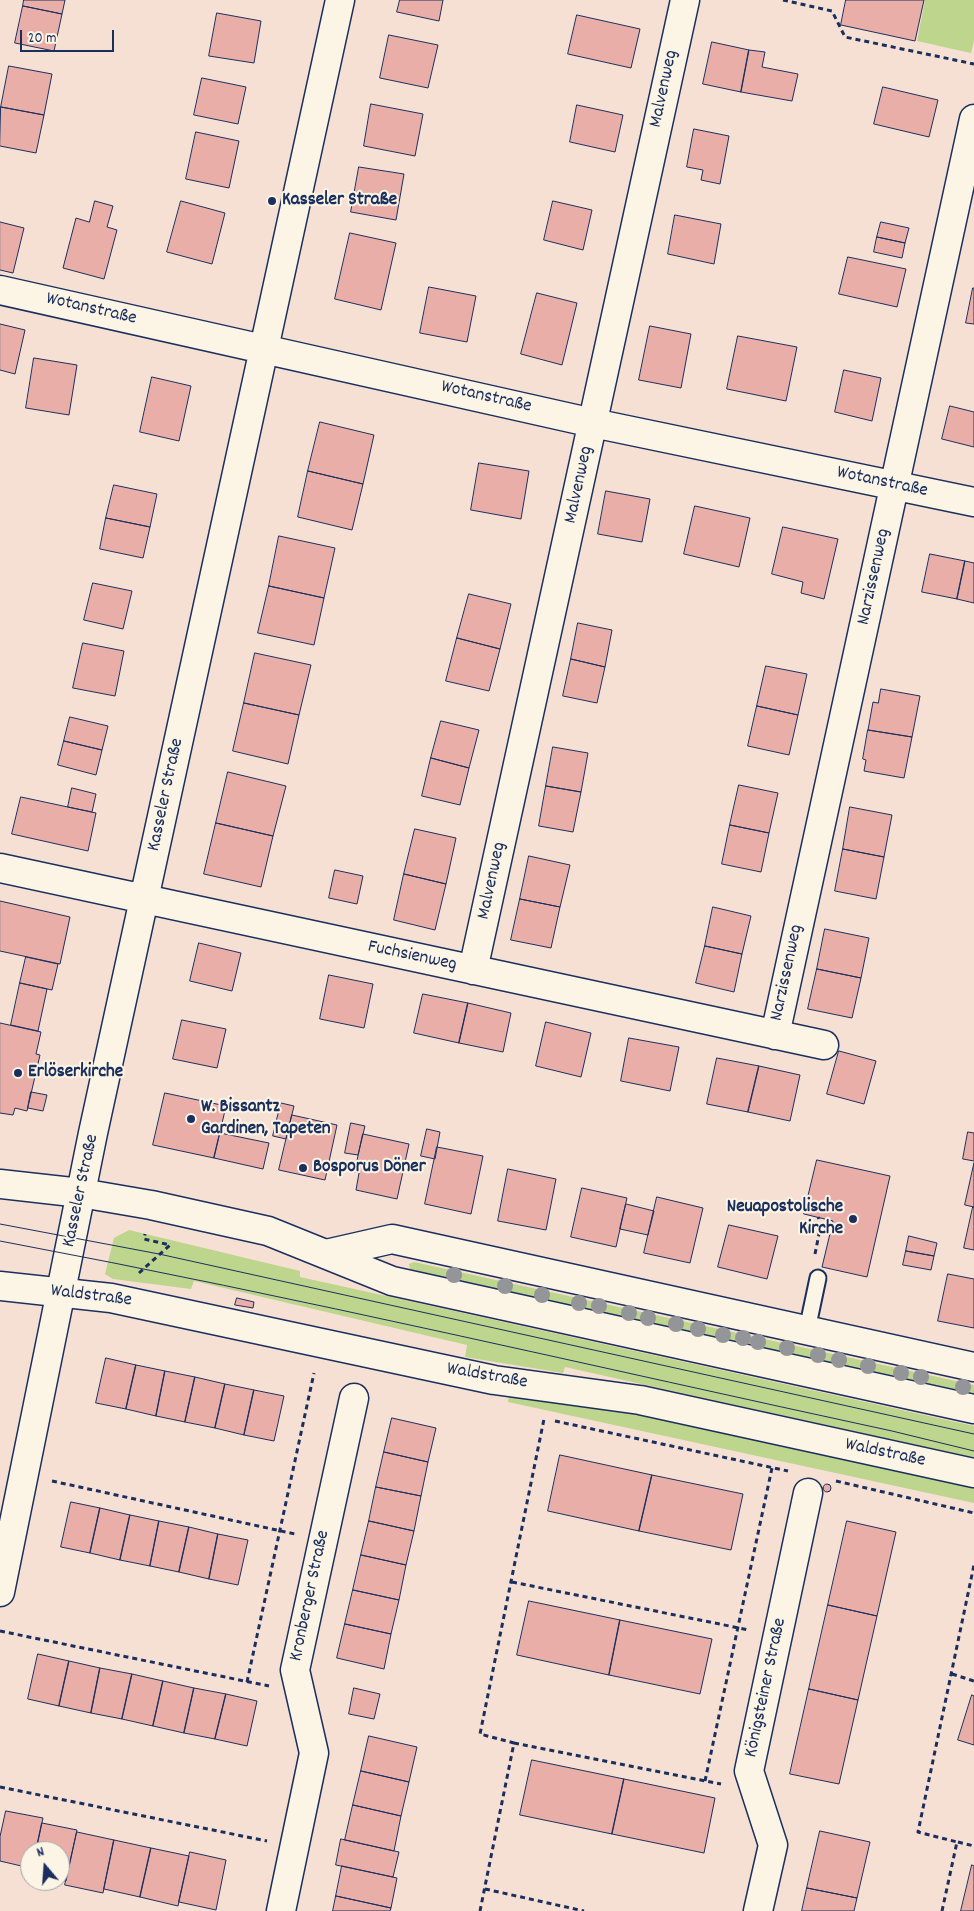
<!DOCTYPE html>
<meta charset="utf-8">
<style>
body{margin:0}
#map{position:relative;width:974px;height:1911px;overflow:hidden;background:#f6e0d3;font-family:Dekko,sans-serif}
canvas{display:block}
.north{position:absolute;left:20px;top:1841px;width:50px;height:50px;box-sizing:border-box;background:#fcf5e5;border:1px solid #a2a6af;border-radius:50%;rotate:342deg;font-size:14px;font-weight:700;line-height:20px;text-align:center;color:#1b2f5e}
.north::after{content:'';display:block;margin:auto;width:18px;height:22px;background:#1b2f5e;clip-path:polygon(50% 0,100% 100%,50% 72%,0 100%)}
.scale{position:absolute;left:20px;top:30px;width:94px;height:22px;box-sizing:border-box;border:2px solid #1b2f5e;border-top:0;padding-left:6px;font-size:15px;line-height:18px;white-space:nowrap;color:#1b2f5e;-webkit-text-stroke:4px #fcf5e5;paint-order:stroke}
</style>
<div id="map">
<canvas width="974" height="1911"></canvas>
<div class="north">N</div>
<div class="scale">20 m</div>
</div>
<script>
const c = document.querySelector('canvas').getContext('2d');
c.lineJoin = 'round';
function paint(path, color) {
  c.fillStyle = color;
  c.fill(path, 'evenodd');
}
function strokePath(path, color, width, dash) {
  c.strokeStyle = color;
  c.lineWidth = width;
  c.lineCap = dash ? 'butt' : 'round';
  c.setLineDash(dash || []);
  c.stroke(path);
}
function drawText(font, color, halo, rows, align = 'center') {
  c.font = font + ' Dekko,sans-serif';
  c.lineWidth = 4;
  c.setLineDash([]);
  c.textBaseline = 'middle';
  c.strokeStyle = halo;
  c.fillStyle = color;
  for (const [text, x, y, turn = 0] of rows) {
    c.save();
    c.translate(x, y);
    c.rotate((+turn || 0) * Math.PI / 180);
    c.textAlign = isNaN(turn) ? turn : align;
    if (halo) c.strokeText(text, 0, 0);
    c.fillText(text, 0, 0);
    c.restore();
  }
}
paint(new Path2D(`
 M925,0H974V41L971,53L917,41Z
 M129,1230L300,1271V1277L974,1426V1458L565,1367L563,1373L465,1357L467,1345L194,1281L191,1289L113,1279L105,1274L114,1238Z
 M414,1262L974,1385V1394L410,1270L409,1264Z
 M509,1394L641,1412L974,1488V1503L508,1402Z`), '#bdd58c');
const building = new Path2D(`
 M24,0H65L62,14L23,6Z
 M400,0H443L439,21L397,12Z
 M846,0H924L915,41L841,25Z
 M23,6L62,14L54,51L15,43Z
 M217,13L261,21L254,63L209,56Z
 M577,15L640,29L631,68L568,54Z
 M389,35L438,45L428,88L380,78Z
 M712,42L749,50L741,92L703,84Z
 M749,50L765,52L762,67L798,74L792,101L741,92Z
 M9,66L52,74L44,115L1,107Z
 M202,78L246,87L238,124L194,115Z
 M883,87L938,100L929,137L874,124Z
 M371,104L423,114L415,156L364,146Z
 M577,105L623,115L615,152L570,142Z
 M1,107L44,115L36,153L0,146Z
 M694,129L729,136L720,184L701,180L703,170L687,167Z
 M196,132L239,141L229,188L186,179Z
 M359,167L404,174L396,220L351,212Z
 M95,201L113,206L107,227L117,230L104,279L63,268L76,218L89,222Z
 M181,201L225,213L212,264L167,252Z
 M553,201L592,210L583,250L544,240Z
 M675,215L721,224L714,264L668,254Z
 M0,222L24,228L13,273L0,270Z
 M881,222L909,228L905,243L877,237Z
 M350,233L396,243L381,310L335,299Z
 M877,237L905,243L902,258L874,252Z
 M848,257L906,269L897,307L839,294Z
 M429,287L476,296L467,342L420,333Z
 M973,288H974V324L966,323Z
 M537,293L577,303L562,365L521,354Z
 M0,324L25,330L15,374L0,370Z
 M650,326L691,334L681,388L639,380Z
 M738,336L797,347L786,401L727,389Z
 M34,358L77,365L69,415L26,408Z
 M844,370L881,378L872,421L835,412Z
 M152,377L191,386L179,441L140,432Z
 M950,406L974,412V447L942,439Z
 M320,422L374,435L363,484L308,471Z
 M479,463L529,471L521,519L471,510Z
 M308,471L363,484L352,530L298,517Z
 M114,485L157,494L150,527L106,518Z
 M606,491L650,499L642,542L598,534Z
 M695,506L750,518L739,567L684,554Z
 M106,518L150,527L143,558L100,549Z
 M783,527L838,539L824,599L801,593L803,582L772,574Z
 M279,536L335,548L324,598L269,586Z
 M930,554L965,561L957,599L922,592Z
 M965,561L974,563V603L957,599Z
 M93,583L132,591L123,629L84,620Z
 M269,586L324,598L314,645L258,633Z
 M469,594L511,604L500,649L457,638Z
 M578,623L612,630L605,667L571,659Z
 M457,638L500,649L489,691L446,681Z
 M83,643L124,651L115,696L73,688Z
 M255,653L311,665L299,715L244,703Z
 M571,659L605,667L597,703L563,696Z
 M766,666L807,674L798,715L757,706Z
 M881,689L920,696L912,737L868,730L873,702L878,703Z
 M244,703L299,715L288,764L233,751Z
 M757,706L798,715L789,755L748,746Z
 M70,717L108,726L102,750L64,741Z
 M441,721L479,730L469,768L431,758Z
 M868,730L912,737L904,778L864,771L866,760L863,759Z
 M64,741L102,750L96,775L58,765Z
 M553,747L588,753L581,792L546,786Z
 M431,758L469,768L460,805L422,796Z
 M228,772L286,786L273,836L216,823Z
 M739,785L778,793L769,833L730,825Z
 M546,786L581,792L573,832L539,826Z
 M72,788L96,794L92,812L68,807Z
 M21,797L96,813L88,851L12,834Z
 M850,807L892,815L884,857L843,849Z
 M216,823L273,836L261,887L204,874Z
 M730,825L769,833L761,872L722,864Z
 M415,829L456,838L446,884L404,874Z
 M843,849L884,857L876,899L835,891Z
 M529,856L570,865L560,907L520,899Z
 M335,870L363,876L357,904L329,898Z
 M404,874L446,884L435,930L394,920Z
 M520,899L560,907L551,948L511,940Z
 M0,901L70,917L60,964L0,951Z
 M713,907L751,916L742,954L705,946Z
 M825,929L869,938L861,978L817,969Z
 M199,943L241,953L232,991L190,981Z
 M705,946L742,954L734,992L696,983Z
 M26,957L58,964L52,990L20,983Z
 M817,969L861,978L852,1018L808,1009Z
 M329,975L373,984L364,1028L320,1019Z
 M20,983L47,989L38,1031L11,1025Z
 M423,994L468,1003L459,1043L414,1033Z
 M468,1003L511,1013L503,1052L459,1043Z
 M182,1020L226,1029L217,1068L173,1059Z
 M546,1022L591,1033L581,1077L536,1066Z
 M0,1023L41,1032L36,1054L40,1055L27,1111L15,1108L13,1115L0,1113Z
 M629,1038L679,1047L670,1091L621,1081Z
 M839,1051L876,1061L864,1104L827,1094Z
 M717,1058L759,1066L748,1112L707,1104Z
 M759,1066L800,1075L790,1121L748,1112Z
 M31,1092L47,1095L43,1111L28,1108Z
 M165,1093L226,1106L214,1158L153,1145Z
 M281,1103L294,1106L286,1139L273,1136Z
 M292,1115L337,1125L325,1180L279,1170Z
 M351,1123L365,1126L358,1155L345,1153Z
 M427,1129L440,1132L435,1159L421,1156Z
 M968,1132L974,1133V1161L963,1159Z
 M220,1133L269,1143L263,1169L214,1158Z
 M363,1134L409,1144L397,1199L356,1190L359,1173L355,1172Z
 M437,1147L483,1156L471,1214L425,1204Z
 M817,1160L890,1176L867,1277L822,1267L833,1221L804,1214Z
 M974,1163V1207L965,1205Z
 M508,1169L556,1179L546,1230L498,1221Z
 M582,1188L627,1198L616,1247L571,1237Z
 M657,1197L703,1208L690,1263L644,1253Z
 M626,1204L654,1211L648,1235L620,1229Z
 M973,1207H974V1250L964,1248Z
 M729,1225L778,1236L767,1279L718,1267Z
 M909,1236L937,1243L934,1256L906,1251Z
 M906,1251L934,1256L931,1270L903,1265Z
 M948,1274L974,1279V1328L938,1321Z
 M237,1298L254,1302L253,1308L235,1305Z
 M106,1358L136,1365L126,1409L96,1403Z
 M136,1365L165,1371L156,1416L126,1409Z
 M165,1371L195,1377L185,1422L156,1416Z
 M195,1377L225,1384L215,1428L185,1422Z
 M225,1384L254,1390L244,1435L215,1428Z
 M254,1390L284,1396L274,1441L244,1435Z
 M392,1418L436,1428L428,1462L384,1452Z
 M384,1452L428,1462L421,1496L376,1487Z
 M560,1455L652,1475L639,1531L548,1511Z
 M652,1475L743,1494L731,1550L639,1531Z
 M823 1488a4 4 0 1 1 8 0a4 4 0 1 1-8 0Z
 M376,1487L421,1496L414,1531L369,1521Z
 M71,1502L100,1508L90,1553L61,1547Z
 M100,1508L130,1515L120,1560L90,1553Z
 M130,1515L159,1521L150,1566L120,1560Z
 M159,1521L189,1527L179,1572L150,1566Z
 M369,1521L414,1531L406,1565L361,1555Z
 M847,1521L896,1532L877,1616L828,1605Z
 M189,1527L218,1534L209,1579L179,1572Z
 M218,1534L248,1540L238,1585L209,1579Z
 M361,1555L406,1565L399,1600L353,1590Z
 M353,1590L399,1600L391,1634L345,1624Z
 M529,1601L620,1620L609,1675L517,1655Z
 M828,1605L877,1616L858,1700L809,1689Z
 M620,1620L712,1639L700,1694L609,1675Z
 M345,1624L391,1634L384,1669L337,1658Z
 M38,1654L69,1661L59,1706L28,1699Z
 M69,1661L100,1668L91,1713L59,1706Z
 M100,1668L132,1674L122,1719L91,1713Z
 M132,1674L163,1681L153,1726L122,1719Z
 M163,1681L194,1688L184,1733L153,1726Z
 M194,1688L226,1694L215,1739L184,1733Z
 M354,1688L380,1694L374,1719L349,1714Z
 M809,1689L858,1700L839,1784L790,1774Z
 M226,1694L257,1701L247,1746L215,1739Z
 M972,1695L974,1696V1745L958,1740Z
 M369,1736L417,1747L409,1782L361,1771Z
 M532,1760L624,1779L612,1834L520,1815Z
 M361,1771L409,1782L401,1816L353,1805Z
 M624,1779L715,1798L704,1853L612,1834Z
 M353,1805L401,1816L394,1851L345,1840Z
 M6,1811L43,1818L36,1851H30V1868L0,1861V1837Z
 M42,1823L77,1830L66,1881L60,1880V1851H36Z
 M820,1831L870,1842L857,1898L807,1888Z
 M77,1832L114,1840L103,1893L65,1885Z
 M341,1839L399,1852L393,1877L336,1865Z
 M114,1840L151,1848L140,1897L104,1889Z
 M151,1848L189,1856L178,1906L140,1897Z
 M190,1852L226,1860L216,1910L179,1902Z
 M972,1865L974,1866V1911H961Z
 M342,1866L397,1878L391,1908L336,1896Z
 M807,1888L857,1898L854,1911H802Z
 M336,1896L391,1908L390,1911H333Z`);
paint(building, '#e9aea8');
strokePath(building, '#1b2f5e', 1);
const lane = new Path2D(`
 M807,1330L818,1278`);
const street = new Path2D(`
 M0,290L593,423L974,502
 M0,868L824,1045
 M473,970L685,0
 M775,1035L974,119
 M326,1254L392,1239L974,1367
 M0,1592L93,1133L340,0
 M281,1911L314,1753L295,1670L354,1398
 M758,1911L773,1845L749,1771L808,1493`);
const secondary = new Path2D(`
 M0,1184L81,1193L151,1205L268,1231L392,1281L974,1409
 M0,1286L111,1298L494,1380L640,1400L974,1473`);
strokePath(lane, '#1b2f5e', 19);
strokePath(street, '#1b2f5e', 31);
strokePath(secondary, '#1b2f5e', 31);
strokePath(new Path2D(`
 M783,0L832,11L845,37L974,64
 M815,1254L821,1224L818,1217
 M139,1273L170,1245L144,1239L145,1234
 M555,1421L788,1471
 M52,1481L295,1534
 M836,1481L974,1513
 M512,1582L749,1630
 M0,1631L269,1686
 M952,1674L974,1681
 M247,1682L314,1373
 M514,1743L721,1784
 M705,1781L772,1468
 M0,1787L267,1841
 M958,1842L974,1846
 M485,1889L584,1911
 M480,1911L514,1743L480,1734L544,1419
 M942,1911L957,1842L918,1832L974,1565`), '#1b2f5e', 3, [5, 4]);
strokePath(lane, '#fcf5e5', 15);
strokePath(street, '#fcf5e5', 28);
strokePath(secondary, '#fcf5e5', 28);
strokePath(new Path2D(`
 M0,1224L159,1254L974,1434
 M0,1241C299,1297 595,1367 892,1431L974,1451`), '#1b2f5e', 1);
c.fillStyle = '#949599';
for (const [x, y] of [
 [454,1275],
 [505,1286],
 [542,1295],
 [579,1303],
 [599,1306],
 [629,1313],
 [648,1318],
 [676,1324],
 [698,1329],
 [723,1335],
 [743,1338],
 [758,1342],
 [787,1348],
 [818,1355],
 [839,1360],
 [868,1366],
 [901,1373],
 [921,1377],
 [963,1387]
]) {
  c.beginPath();
  c.arc(x, y, 8, 0, 2 * Math.PI);
  c.fill();
}
for (const [x, y, r, color] of [
 [272,201,5,"#1b2f5e"],
 [18,1073,5,"#1b2f5e"],
 [191,1119,5,"#1b2f5e"],
 [303,1168,5,"#1b2f5e"],
 [853,1219,5,"#1b2f5e"]
]) {
  const dot = new Path2D();
  dot.arc(x, y, r, 0, 2 * Math.PI);
  c.fillStyle = color;
  c.fill(dot);
  strokePath(dot, '#fcf5e5', 2);
}
drawText('19px', '#1b2f5e', '#fcf5e5', [
 ["Malvenweg",665,89,-78],
 ["Wotanstraße",91,310,13],
 ["Wotanstraße",486,398,13],
 ["Wotanstraße",882,483,12],
 ["Malvenweg",580,485,-78],
 ["Narzissenweg",875,577,-78],
 ["Kasseler Straße",167,795,-78],
 ["Malvenweg",493,881,-78],
 ["Fuchsienweg",412,957,12],
 ["Narzissenweg",788,973,-78],
 ["Kasseler Straße",82,1191,-78],
 ["Waldstraße",91,1297,7],
 ["Waldstraße",487,1377,10],
 ["Waldstraße",885,1454,12],
 ["Kronberger Straße",311,1596,-78],
 ["Königsteiner Straße",767,1688,-78]
]);
drawText('bold 19px', '#1b2f5e', '#fcf5e5', [
 ["Kasseler Straße",282,201],
 ["Erlöserkirche",28,1073],
 ["W. Bissantz",201,1108],
 ["Gardinen, Tapeten",201,1130],
 ["Bosporus Döner",313,1168],
 ["Neuapostolische",843,1208,"right"],
 ["Kirche",843,1230,"right"]
], 'left');
</script>
